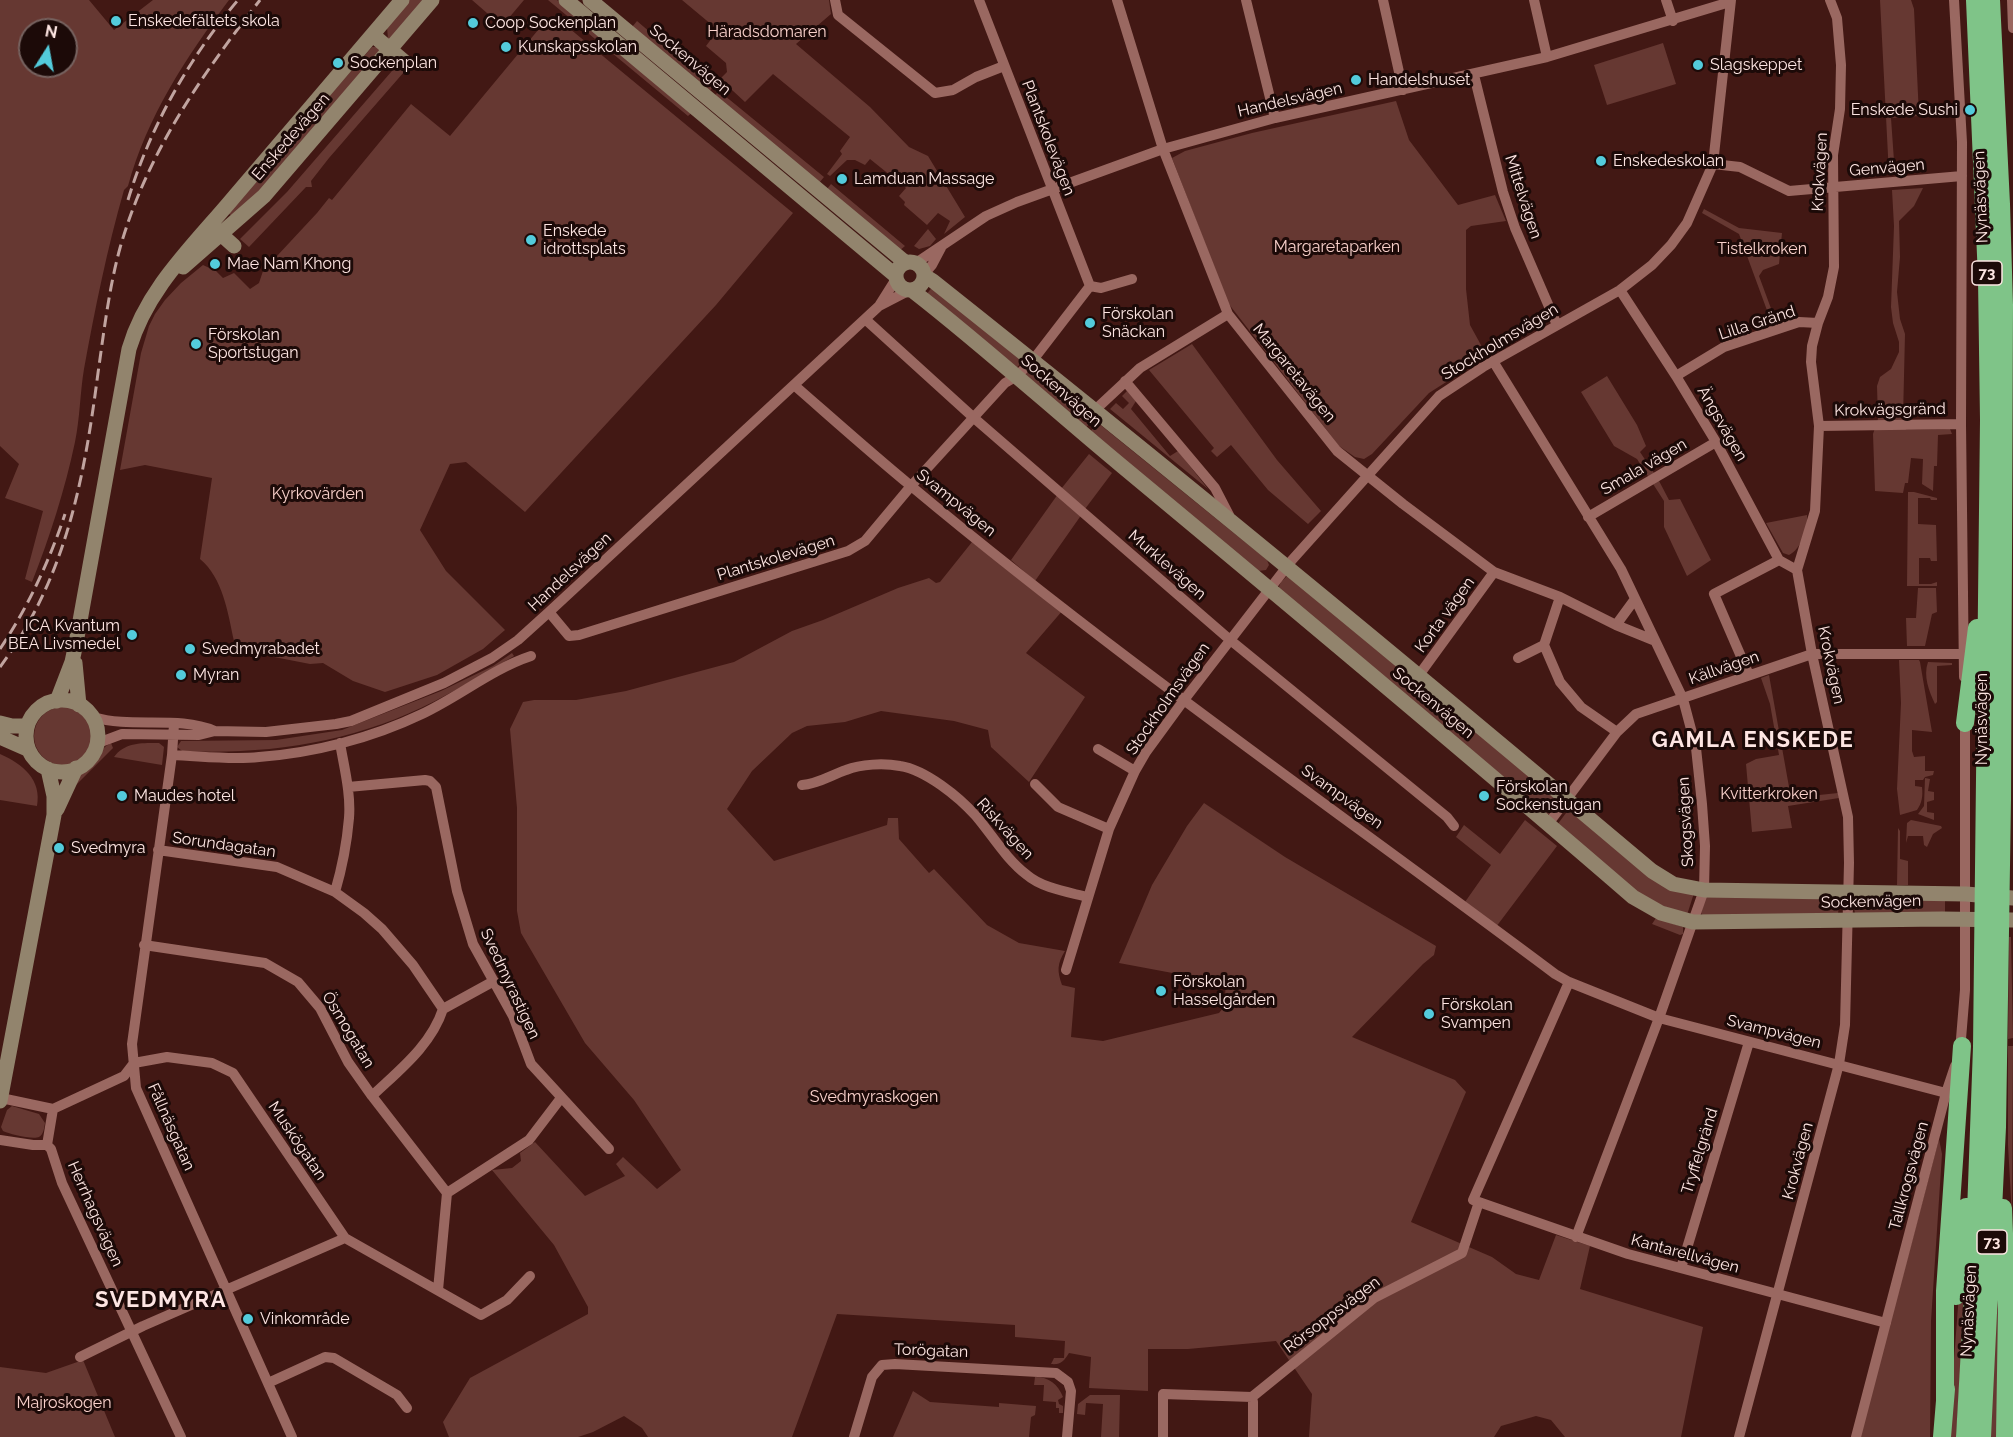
<!DOCTYPE html>
<meta charset="utf-8">
<style>
body{margin:0}
#map{position:relative;width:2013px;height:1437px;overflow:hidden;background:#421814;font-family:Raleway,sans-serif}
canvas{display:block}
.north{position:absolute;left:18px;top:18px;width:60px;height:60px;box-sizing:border-box;background:#1c0a08;border:2px solid #76625f;border-radius:50%;rotate:11deg;font-size:16px;font-weight:700;line-height:24px;text-align:center;color:#fde5e2}
.north::after{content:'';display:block;margin:auto;width:21px;height:27px;background:#53cbdb;clip-path:polygon(50% 0,100% 100%,50% 72%,0 100%)}
</style>
<div id="map">
<canvas width="2013" height="1437"></canvas>
<div class="north">N</div>
</div>
<script>
const c = document.querySelector('canvas').getContext('2d');
c.lineJoin = 'round';
function paint(path, color) {
  c.fillStyle = color;
  c.fill(path, 'evenodd');
}
function strokePath(path, color, width, dash) {
  c.strokeStyle = color;
  c.lineWidth = width;
  c.lineCap = dash ? 'butt' : 'round';
  c.setLineDash(dash || []);
  c.stroke(path);
}
function drawText(font, color, halo, rows, align = 'center') {
  c.font = font + ' Raleway,sans-serif';
  c.lineWidth = 6;
  c.setLineDash([]);
  c.textBaseline = 'middle';
  c.strokeStyle = halo;
  c.fillStyle = color;
  for (const [text, x, y, turn = 0] of rows) {
    c.save();
    c.translate(x, y);
    c.rotate((+turn || 0) * Math.PI / 180);
    c.textAlign = isNaN(turn) ? turn : align;
    if (halo) c.strokeText(text, 0, 0);
    c.fillText(text, 0, 0);
    c.restore();
  }
}
paint(new Path2D(`
 M0,0H89L114,30L153,0H229C186,57 147,117 128,186L124,190C107,249 95,309 84,369C80,393 80,418 75,442C65,489 50,537 32,582L25,579L43,511L5,498L19,464L0,446ZM30,30H66V66H30Z
 M409,0H425L391,39H388L387,27Z
 M472,0H524L502,26Z
 M548,0H557L677,101L695,110L688,116Z
 M682,0H829L831,14L796,44L870,107L909,147L928,156L965,217L944,234L950,221L938,213L927,225L904,205L905,202L899,196L906,188L870,159L865,165L855,160H847L830,176L827,174L842,154L840,151L850,137L773,74L745,102L720,79L727,72L726,63L706,46L718,30Z
 M1880,0H1911L1914,9L1919,116L1891,118L1895,175H1889Z
 M558,19L793,213L716,305L525,512L466,462L450,464L420,530L446,571L505,630L483,649L437,675L385,692L353,681L323,663L310,664L269,656L234,641C228,613 223,578 200,559L212,478L145,465L120,470L141,353L149,326L155,314L165,300L181,283L203,265L216,271L223,278L234,273L250,289L259,283L263,271L317,213L329,198L332,200L411,104L450,136L543,24Z
 M637,21L713,86L708,94L632,27Z
 M1663,43L1676,84L1607,105L1594,65Z
 M372,47H378L382,50L269,182L233,217L228,213Z
 M398,64L404,72L329,158L311,181L312,187H306L249,247L240,239L287,192Z
 M719,91L824,177L819,183L712,98Z
 M1396,101L1409,140L1458,205L1495,195L1506,221L1471,226L1466,230V289L1470,325L1487,356L1429,393L1372,454L1364,459L1355,457L1339,446L1228,303L1172,158L1185,151L1252,133Z
 M831,184L905,246L898,252L827,189Z
 M1923,188L1914,206L1899,221L1900,257L1897,292L1900,319L1905,334L1903,418L1906,430L1950,429L1952,434L1938,435L1937,466H1934L1933,491L1922,484L1923,459L1911,458L1908,483H1905L1903,493L1875,491L1873,434L1878,419L1877,386L1880,377L1891,369L1899,352V342L1893,323L1891,307L1894,226L1892,190Z
 M1704,209L1739,228L1782,233L1779,264L1763,270L1759,276L1776,322L1772,324L1739,234L1702,213Z
 M928,229L936,239L930,246L919,249L914,246Z
 M933,286L1023,360L1016,369L926,295Z
 M1192,344L1277,460L1321,511L1308,524L1268,490L1231,445L1217,457L1211,451L1214,448L1149,370Z
 M1032,367L1093,419L1085,429L1024,377Z
 M1607,376L1637,425L1646,446L1640,452L1658,479L1669,500L1680,499L1711,560L1687,576L1664,527V501L1637,459L1614,446L1581,392Z
 M1127,391L1136,401L1131,409L1170,456L1178,451L1208,489L1110,409L1116,403L1123,409L1129,403L1122,396Z
 M1098,423L1267,560L1269,565L1266,570L1258,571L1089,433Z
 M1089,454L1112,473L1085,509L1061,489Z
 M1908,492H1914L1937,498V500H1931L1930,498H1918V524L1936,525L1937,561H1931L1930,558H1919V584H1931L1937,582V586H1907Z
 M1058,494L1082,514L1035,581L1011,560Z
 M1807,515C1808,527 1801,550 1789,555L1783,553L1766,523Z
 M972,542L1063,610L1026,653L1085,697L1029,782L991,747L988,730L954,721L881,711L845,722L807,726L792,733L752,771L727,809L774,861L887,825L888,818H898L899,839L929,873L934,869L987,925L1019,943L1065,951C1057,964 1057,971 1062,985L1075,988L1071,1037L1103,1041L1219,1013L1224,1007L1226,983L1119,963L1152,885L1187,826L1204,803L1285,857L1436,946L1434,955L1423,964L1352,1037L1455,1080L1466,1092L1411,1222L1492,1257L1516,1274L1539,1280L1556,1235L1590,1246L1580,1289L1703,1327L1681,1437H1565L1551,1420L1536,1416L1501,1426L1494,1437H1309L1312,1394L1276,1341L1188,1349H1148V1391L1089,1388L1091,1357L1069,1353C1064,1361 1061,1365 1051,1364L1054,1358H1064L1065,1341L1015,1337V1325L837,1314L792,1437H648L642,1428L624,1416L593,1432L578,1437H449L443,1422L470,1378L588,1314V1307L554,1245L492,1170L512,1168L521,1161L520,1153L535,1142L585,1196L625,1176L616,1164L623,1157L657,1189L681,1170L634,1100L585,1043L521,933L517,911V808L510,729L523,702L534,700H576L626,691L734,662L792,631L823,620L898,588L929,578L936,583L940,582Z
 M1289,574L1560,800L1546,817L1278,589L1281,582Z
 M1918,588H1936L1937,612L1932,614L1925,646H1907L1906,618H1916Z
 M512,653L514,656C488,671 462,687 435,701C356,742 270,755 182,751L177,747L181,741L276,740L342,730L441,691L493,666Z
 M1899,660H1919L1920,662L1932,732L1912,730V751L1914,757L1925,756V771H1934L1933,775L1925,777L1923,780H1915V786L1922,787C1923,796 1922,803 1917,810L1900,815L1897,789L1901,703Z
 M1928,662L1952,663V665L1937,666V702L1935,704C1929,691 1923,676 1928,662Z
 M1769,675L1791,798L1838,793L1839,798L1788,806L1792,828L1752,832L1746,764L1756,759L1779,755L1770,704L1761,678Z
 M34 736a29 29 0 1 1 58 0a29 29 0 1 1-58 0Z
 M111,743L113,748L76,785L77,774C91,766 97,750 111,743Z
 M159,743L164,747L162,765L114,757C125,742 142,743 159,743Z
 M0,754C23,764 42,780 37,806L0,800Z
 M1925,778L1930,779L1928,791L1934,792V800L1927,802V812L1934,813V820L1918,814L1924,806Z
 M1569,809L1694,893L1687,915L1642,898L1557,825Z
 M1525,820L1557,846L1496,927L1465,902L1491,865L1456,837L1464,825L1500,854Z
 M1911,820L1941,826L1942,828L1933,834L1927,847L1924,845L1923,836H1908L1906,843L1907,823Z
 M1898,828L1900,831V859L1908,861V885H1897Z
 M1706,894L1839,899L1838,916H1703L1701,913Z
 M1857,898L1945,899V913H1855L1853,904Z
 M1656,918L1683,927V934L1680,935L1652,924Z
 M2009,937H2011L2013,1038L2008,1039Z
 M2008,1046H2013L2012,1217L2008,1145Z
 M12,1106L39,1114L45,1123C44,1128 44,1134 39,1137C33,1140 9,1134 3,1131L1,1127L7,1110Z
 M1939,1139L1942,1154L1931,1321L1930,1437H1860Z
 M1960,1281L1966,1282L1956,1437H1948Z
 M1998,1283H2001L1997,1437H1990Z
 M83,1360L115,1437H0V1367L46,1373Z
 M1035,1377C1049,1377 1058,1384 1063,1397L1058,1400L1059,1404L1063,1406V1413H1059V1408H1056V1402L1043,1401L1044,1385H1034Z
 M913,1391L930,1402L999,1407V1403L1036,1406L1035,1415L1031,1417L1029,1437H893Z
 M1090,1395H1120L1119,1437H1101L1103,1404L1086,1403L1085,1415L1077,1414L1078,1404Z`), '#663832');
strokePath(new Path2D(`
 M835,0L838,15L935,93L953,90L976,77L1004,66
 M1117,0L1163,149L1228,314L1337,451L1403,504L1494,572L1560,597L1616,625L1653,640
 M1246,0L1275,118
 M1383,0L1403,90
 M1534,0L1547,57
 M1666,0L1673,21
 M1954,0L1962,142L1961,424L1964,677
 M2012,0L2013,28
 M1474,75L1503,192L1515,228L1557,325
 M1713,164L1740,167L1789,191L1962,176
 M916,263L986,216L1017,202L1163,149L1275,118L1547,57L1730,2
 M925,273L932,265L941,248
 M1090,286L1101,288L1132,279
 M1620,290L1676,376L1716,442L1779,560L1797,570
 M879,306L896,279
 M865,319L974,418L1229,639L1447,817L1454,826
 M1493,361L1621,569L1683,699L1696,748L1702,804L1705,846L1704,890L1659,1018L1576,1237
 M1676,376L1724,347L1799,322L1818,323
 M1125,381L1215,488L1229,515
 M794,385C833,419 872,454 911,486C1118,659 1340,813 1555,974L1569,982L1659,1018L1946,1093
 M1095,410L1140,368L1228,314
 M1819,426L1961,424
 M1588,517L1716,442
 M1560,597L1544,645L1560,682L1581,707L1617,732
 M549,612L569,636L579,635L848,551L865,541L911,486L1005,383L1017,376L1033,360L1090,286L979,0
 M1616,625L1635,599
 M1518,658L1544,645
 M1419,675L1494,572
 M1749,675L1714,594L1779,560
 M93,717C133,729 177,715 215,731
 M174,724L172,755L132,1044L136,1088L292,1437
 M98,743L122,734L199,735L215,731L266,732L336,724L351,721L444,683L492,658L518,640L549,612L879,306L908,291
 M1098,749L1135,771
 M172,755C201,756 230,760 259,757C314,753 372,738 422,714C460,696 492,669 531,656
 M1035,784L1058,807L1109,829
 M802,785C818,784 831,775 846,770C861,764 884,763 900,766C926,770 959,797 976,816C993,836 1006,859 1027,875C1042,888 1068,892 1087,897
 M348,787L425,780L430,781L436,787L457,891L473,944L513,1016L531,1064L609,1149
 M1548,824L1617,732L1636,714L1812,654H1963
 M158,850L277,867L335,892L364,913L382,929L413,965L443,1009
 M335,892C342,868 347,842 349,818C351,793 344,767 340,743
 M144,945L265,963L298,982L320,1008L348,1062L372,1096L447,1193
 M1066,970L1109,829L1135,771L1146,752L1184,700L1292,560L1439,396L1483,367L1620,290L1652,265L1671,245L1687,223L1713,164L1731,0
 M1569,982L1473,1200L1628,1254L1886,1323
 M1960,1051L1965,990V719
 M372,1096C398,1071 431,1046 443,1009L494,981
 M1,1098L53,1109L124,1076L134,1063L167,1057L212,1063L233,1073L345,1238L481,1315L507,1300L530,1276
 M0,1140L33,1145H47
 M47,1145L51,1149L62,1183L181,1437
 M47,1145L53,1109
 M1681,1268L1749,1042
 M438,1290L447,1193L529,1140L561,1098
 M80,1357L143,1326L345,1238
 M268,1383L325,1357L334,1358L397,1395L407,1408
 M1252,1397L1253,1402V1437
 M854,1437L872,1377L882,1365L895,1364L1056,1373L1068,1382L1071,1391L1067,1437
 M1163,1437V1394L1252,1397L1374,1298L1462,1253L1479,1202
 M1739,1437L1839,1064L1845,1025L1849,863L1848,817L1812,654L1797,570L1815,511L1819,426L1811,362L1812,346L1818,323L1828,297L1834,267L1833,155L1840,109L1841,65L1837,18L1830,0
 M1856,1437L1946,1093L1955,1066`), '#9a6861', 10);
strokePath(new Path2D(`
 M566,0L896,276
 M590,0L906,263
 M373,35L407,64
 M214,228L234,246
 M896 276a14 14 0 1 1 28 0a14 14 0 1 1-28 0Z
 M183,267L264,196L432,0
 M925,276L933,281C1176,474 1415,671 1652,871L1673,884L1704,890L1966,894L2013,898
 M913,291C985,347 1053,409 1123,467C1294,609 1465,752 1633,897L1661,913L1693,922L1942,919L2013,920
 M75,663L79,705
 M26 736a36 36 0 1 1 72 0a36 36 0 1 1-72 0Z
 M57,701L72,662L76,643L129,349C147,288 194,245 234,197C290,131 346,66 402,0
 M0,723L12,726H27
 M0,737L27,749
 M57,809L76,768
 M0,1101L54,815V796L48,769`), '#92846d', 15);
strokePath(new Path2D(`
 M1965,723L1977,628
 M2003,1208L2007,1309L2005,1437
 M1956,1296L1966,1207
 M1945,1401V1291L1962,1046
 M1942,1437L1946,1389
 M1965,1437L1973,1295L1982,1047L1989,420L1987,278L1975,0
 M1982,1437L1997,1127L2002,800L2004,305L2001,204L1991,0`), '#7fc488', 18);
strokePath(new Path2D(`
 M128,200C150,127 189,58 238,0
 M0,649C28,607 49,562 65,514
 M0,667C66,578 84,480 98,373C104,331 109,288 120,248C147,153 201,76 260,0`), '#c1a4a0', 3, [12, 6]);
for (const [x, y, r, color] of [
 [116,21,6,"#53cbdb"],
 [473,23,6,"#53cbdb"],
 [506,47,6,"#53cbdb"],
 [338,63,6,"#53cbdb"],
 [1698,65,6,"#53cbdb"],
 [1356,80,6,"#53cbdb"],
 [1970,110,6,"#53cbdb"],
 [1601,161,6,"#53cbdb"],
 [842,179,6,"#53cbdb"],
 [531,240,6,"#53cbdb"],
 [215,264,6,"#53cbdb"],
 [1090,323,6,"#53cbdb"],
 [196,344,6,"#53cbdb"],
 [132,635,6,"#53cbdb"],
 [190,649,6,"#53cbdb"],
 [181,675,6,"#53cbdb"],
 [122,796,6,"#53cbdb"],
 [1484,796,6,"#53cbdb"],
 [59,848,6,"#53cbdb"],
 [1161,991,6,"#53cbdb"],
 [1429,1014,6,"#53cbdb"],
 [248,1319,6,"#53cbdb"]
]) {
  const dot = new Path2D();
  dot.arc(x, y, r, 0, 2 * Math.PI);
  c.fillStyle = color;
  c.fill(dot);
  strokePath(dot, '#1c0a08', 2);
}
for (const [x, y, w] of [
 [1987,273,30],
 [1992,1242,30]
]) {
  const box = new Path2D();
  box.roundRect(x - w / 2, y - 12, w, 24, 4.5);
  c.fillStyle = '#1c0a08';
  c.fill(box);
  strokePath(box, '#fde5e2', 1.5);
}
drawText('bold 15px', '#fde5e2', null, [
 ["73",1987,273],
 ["73",1992,1242]
]);
drawText('16px', '#fde5e2', '#1c0a08', [
 ["Enskedefältets skola",128,21],
 ["Coop Sockenplan",485,23],
 ["Kunskapsskolan",518,47],
 ["Sockenplan",350,63],
 ["Slagskeppet",1710,65],
 ["Handelshuset",1368,80],
 ["Enskede Sushi",1958,110,"right"],
 ["Enskedeskolan",1613,161],
 ["Lamduan Massage",854,179],
 ["Enskede",543,231],
 ["idrottsplats",543,249],
 ["Mae Nam Khong",227,264],
 ["Förskolan",1102,314],
 ["Snäckan",1102,332],
 ["Förskolan",208,335],
 ["Sportstugan",208,353],
 ["ICA Kvantum",120,626,"right"],
 ["BEA Livsmedel",120,644,"right"],
 ["Svedmyrabadet",202,649],
 ["Myran",193,675],
 ["Förskolan",1496,787],
 ["Sockenstugan",1496,805],
 ["Maudes hotel",134,796],
 ["Svedmyra",71,848],
 ["Förskolan",1173,982],
 ["Hasselgården",1173,1000],
 ["Förskolan",1441,1005],
 ["Svampen",1441,1023],
 ["Vinkområde",260,1319]
], 'left');
drawText('16px', '#f9d1cb', '#1c0a08', [
 ["Häradsdomaren",767,32],
 ["Margaretaparken",1337,247],
 ["Tistelkroken",1762,249],
 ["Kyrkovärden",318,494],
 ["Kvitterkroken",1769,794],
 ["Svedmyraskogen",874,1097],
 ["Majroskogen",64,1403]
]);
drawText('16px', '#fde5e2', '#1c0a08', [
 ["Sockenvägen",690,60,40],
 ["Handelsvägen",1290,100,-13],
 ["Enskedevägen",291,137,-49],
 ["Plantskolevägen",1048,138,69],
 ["Genvägen",1887,168,-5],
 ["Krokvägen",1820,172,-87],
 ["Mittelvägen",1523,197,72],
 ["Nynäsvägen",1981,197,-92],
 ["Lilla Gränd",1757,323,-18],
 ["Stockholmsvägen",1500,342,-31],
 ["Margaretavägen",1294,373,51],
 ["Sockenvägen",1061,391,41],
 ["Krokvägsgränd",1890,410,-1],
 ["Ängsvägen",1722,424,60],
 ["Smala vägen",1644,467,-30],
 ["Svampvägen",956,503,39],
 ["Plantskolevägen",776,558,-17],
 ["Murklevägen",1167,565,41],
 ["Handelsvägen",570,572,-43],
 ["Korta vägen",1445,615,-54],
 ["Krokvägen",1831,665,78],
 ["Källvägen",1724,668,-19],
 ["Stockholmsvägen",1168,699,-55],
 ["Sockenvägen",1433,703,40],
 ["Nynäsvägen",1982,719,-90],
 ["Svampvägen",1342,797,36],
 ["Skogsvägen",1686,822,-93],
 ["Riskvägen",1005,829,48],
 ["Sorundagatan",224,845,8],
 ["Sockenvägen",1871,902,-1],
 ["Svedmyrastigen",510,984,65],
 ["Ösmogatan",348,1030,59],
 ["Svampvägen",1774,1032,14],
 ["Fållnäsgatan",171,1127,66],
 ["Muskögatan",297,1141,56],
 ["Tryffelgränd",1700,1151,-73],
 ["Krokvägen",1798,1161,-75],
 ["Tallkrogsvägen",1909,1176,-75],
 ["Herrhagsvägen",95,1214,66],
 ["Kantarellvägen",1685,1254,15],
 ["Nynäsvägen",1969,1311,-87],
 ["Rörsoppsvägen",1332,1315,-37],
 ["Torögatan",931,1351,2]
]);
c.letterSpacing = '1.5px';
drawText('bold 22px', '#fde5e2', '#1c0a08', [
 ["GAMLA ENSKEDE",1753,740],
 ["SVEDMYRA",161,1300]
]);
c.letterSpacing = '0px';
</script>
